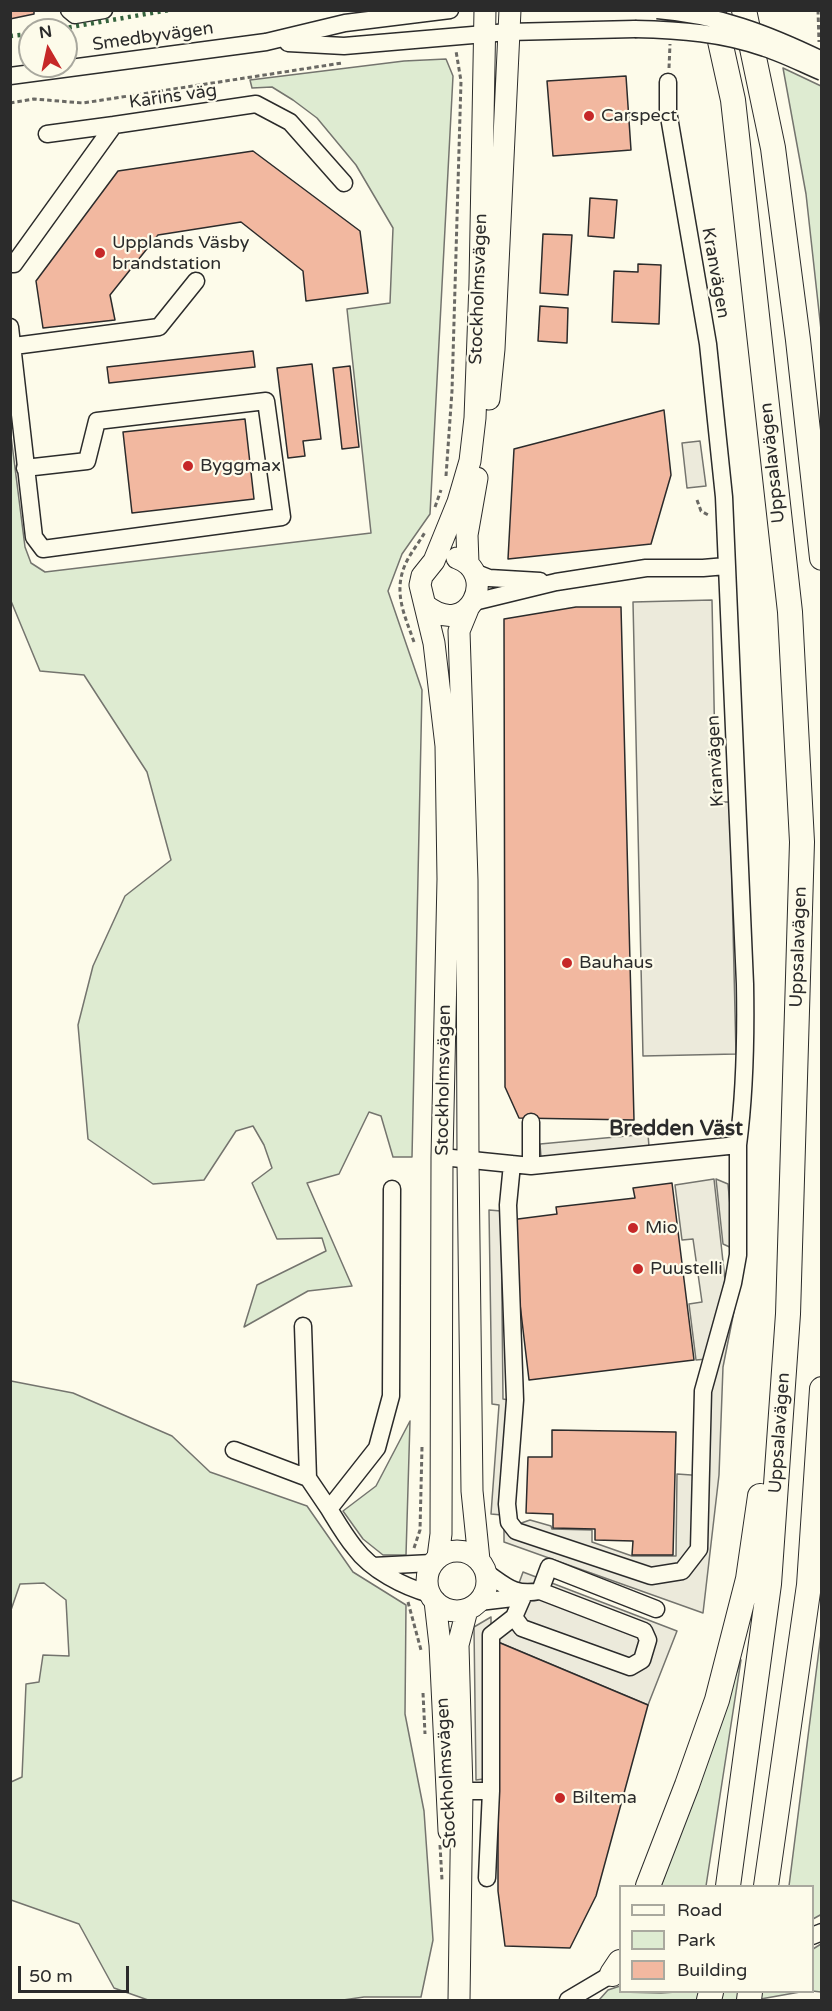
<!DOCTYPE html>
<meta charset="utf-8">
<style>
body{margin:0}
#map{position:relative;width:832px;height:2011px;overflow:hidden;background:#fdfbea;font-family:"Varela Round",sans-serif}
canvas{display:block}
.frame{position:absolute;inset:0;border:12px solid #2b2b2b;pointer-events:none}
.legend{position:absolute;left:619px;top:1885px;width:195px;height:108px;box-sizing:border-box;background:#fdfbea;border:2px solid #a9a89e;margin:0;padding:8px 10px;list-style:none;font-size:18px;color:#2b2b2b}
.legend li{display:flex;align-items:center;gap:12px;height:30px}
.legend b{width:30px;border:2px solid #a9a89e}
.north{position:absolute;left:18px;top:18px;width:60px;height:60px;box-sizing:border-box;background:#fdfbea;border:2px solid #a9a89e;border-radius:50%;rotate:351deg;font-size:16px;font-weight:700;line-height:24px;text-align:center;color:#2b2b2b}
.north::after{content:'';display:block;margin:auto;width:21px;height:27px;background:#c62828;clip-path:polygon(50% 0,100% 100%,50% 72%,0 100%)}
.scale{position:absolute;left:18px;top:1966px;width:111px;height:27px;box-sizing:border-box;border:3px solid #2b2b2b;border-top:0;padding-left:8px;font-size:18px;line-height:21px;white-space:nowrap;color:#2b2b2b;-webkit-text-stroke:4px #fdfbea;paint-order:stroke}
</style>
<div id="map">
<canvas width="832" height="2011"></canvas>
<div class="frame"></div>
<ul class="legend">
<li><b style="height:8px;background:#fdfbea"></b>Road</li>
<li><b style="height:16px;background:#deebd1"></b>Park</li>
<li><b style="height:16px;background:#f2b8a0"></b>Building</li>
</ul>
<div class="north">N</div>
<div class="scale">50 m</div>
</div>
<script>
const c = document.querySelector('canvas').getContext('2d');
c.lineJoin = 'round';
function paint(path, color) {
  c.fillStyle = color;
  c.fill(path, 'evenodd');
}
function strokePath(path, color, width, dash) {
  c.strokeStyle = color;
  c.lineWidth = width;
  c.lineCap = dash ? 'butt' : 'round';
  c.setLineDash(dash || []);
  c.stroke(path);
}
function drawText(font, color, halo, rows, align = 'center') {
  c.font = font + ' "Varela Round",sans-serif';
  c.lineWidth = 4.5;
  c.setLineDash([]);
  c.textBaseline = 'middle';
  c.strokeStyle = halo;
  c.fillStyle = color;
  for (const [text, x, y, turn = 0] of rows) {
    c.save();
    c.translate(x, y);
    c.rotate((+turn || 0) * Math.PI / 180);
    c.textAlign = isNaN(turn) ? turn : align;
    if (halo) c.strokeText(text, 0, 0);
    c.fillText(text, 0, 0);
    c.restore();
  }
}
const green = new Path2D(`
 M446,59L453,76L430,514L402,554L388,591L422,690L412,1157H393L381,1116L369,1112L339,1174L307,1183L352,1286L308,1291L244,1327L257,1285L326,1251L322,1238L277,1239L252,1183L272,1168L264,1145L253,1126L236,1131L204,1180L153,1184L88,1139L78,1025L93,966L125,896L171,860L147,772L84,675L40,671L11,601V436L25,547L31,563L45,572L371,533L347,309L390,303L393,228L356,165L317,118L293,100L272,87L252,88L250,80L404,61Z
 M783,68L821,86V330L806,194Z
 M11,1381L73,1393L172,1436L210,1472L307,1506L353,1572L406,1605L405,1714L424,1811L433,1940L421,1997H364L343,2000H148L114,1988L79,1924L11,1900V1782L22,1777L26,1684L39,1682L43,1655L69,1656L66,1600L44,1583L20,1584L11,1610Z
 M410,1421L406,1555H383L363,1539L343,1511L376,1486Z
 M821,1634L822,1914L813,1919L812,1886H789Z
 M741,1660L706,1886H661Z
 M821,1944V1992L812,1991L813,1949Z
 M620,1986V1992L661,1993L676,1992H800L755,2000H599L608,1990Z`);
paint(green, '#deebd1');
strokePath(green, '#74746e', 1.5);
const parking = new Path2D(`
 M700,441L706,486L687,488L682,443Z
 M712,600L716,802H730L736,1054L643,1056L633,602Z
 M648,1134L649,1147L541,1157L540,1144Z
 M714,1179L725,1280L707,1359L696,1360L689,1304L702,1302L693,1239L682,1240L675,1185Z
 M716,1179L728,1184L734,1249L723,1244Z
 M489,1210L501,1211L503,1399L509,1400L502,1515L491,1514L499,1405L492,1404Z
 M737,1296L723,1367L719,1475L703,1613L504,1542V1529L530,1520L551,1526L552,1529L592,1530V1542L632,1556H676L677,1474L706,1476L709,1386Z
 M523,1572L677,1631L648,1705L498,1642Z
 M491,1617V1778L476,1780L474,1627Z`);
paint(parking, '#eceadb');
strokePath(parking, '#74746e', 1.5);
const building = new Path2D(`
 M10,10H34V14L10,19Z
 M626,76L631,150L553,156L547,81Z
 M253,151L360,231L368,293L306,301L303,271L241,222L158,235L110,295L115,320L43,328L36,281L118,171Z
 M590,198L617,200L614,238L588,236Z
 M543,234L572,235L568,295L540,293Z
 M638,264L661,265L659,324L612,322L614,271L638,272Z
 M540,306L568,308L567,343L538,341Z
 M253,351L255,367L109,383L107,367Z
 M312,364L321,439L303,441L305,456L288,458L277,368Z
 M350,366L359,447L342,449L333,368Z
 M664,410L671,475L651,544L508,559L514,449Z
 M245,419L254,499L132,513L123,432Z
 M576,607H621L634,1120L519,1118L505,1087L504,619Z
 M672,1183L694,1360L529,1380L510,1220L557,1214L556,1207L635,1198L633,1188Z
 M552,1430L676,1432L673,1555H632L633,1541L595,1540V1529L553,1528V1514L526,1513L528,1457H552Z
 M498,1642L648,1705L596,1896L570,1948L505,1946L498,1891Z`);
paint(building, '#f2b8a0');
strokePath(building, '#2b2b2b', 1.5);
const minor = new Path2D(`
 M69,10L75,15L104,10
 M288,43L344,46L508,32L635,29
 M10,76L266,42L345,23L450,10
 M47,134L114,125
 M10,264H14L114,125L256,104L290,122L344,183
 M10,327L34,537L43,549L282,517L266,401L97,421L87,461L25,468
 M14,346L159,327L196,281
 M474,572L489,578L540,581
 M474,602L556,582L646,568H703L726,566
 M531,1122V1166
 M442,1157L531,1166L738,1145C745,1091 746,1038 745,984L724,497L708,344L668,111V82
 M512,1164L508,1205L515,1400L507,1504L509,1522L516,1531L651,1576L682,1571L699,1549L703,1391L733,1283L738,1255V1145
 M392,1189L391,1396L377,1448L329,1509C337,1522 345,1536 355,1548C371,1570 404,1587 430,1594
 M303,1326L308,1478L329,1509
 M234,1450L308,1478
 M373,1566L432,1563
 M487,1573C507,1587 515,1596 540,1591L644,1631L648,1640L642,1660L630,1667L522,1628L514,1617L524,1594
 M540,1591L549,1567L656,1609
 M479,1602L513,1598L521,1599
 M462,1791H491V1635L514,1617
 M487,1878L491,1791
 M812,1936L822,1932
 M568,2000L612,1974L620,1973`);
const major = new Path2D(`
 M489,399L494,349L510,10
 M468,563L467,535L477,478
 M425,605C469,641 499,573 457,558
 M468,609L459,631L467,880L468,1160L472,1491L479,1560
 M427 1581a30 30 0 1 1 60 0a30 30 0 1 1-60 0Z
 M438,1557L441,1534L442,1157L448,879L446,746L434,643L420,585L422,576L434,561L458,502L470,461L475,418L480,283L485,10
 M435,1601L440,1645L449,1831
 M459,2000L462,1791L458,1645L467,1610`);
const highway = new Path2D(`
 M744,10L773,148L798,340L822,558
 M714,14L733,100L790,612L802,842L788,1314L769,1584L728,1886
 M648,1886L687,1785L717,1700L748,1579L760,1496
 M766,1886L809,1585L822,1389
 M612,1974L620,1962
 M709,2000L711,1992
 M749,2000L750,1992`);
strokePath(minor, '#2b2b2b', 19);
strokePath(major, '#2b2b2b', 23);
strokePath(highway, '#2b2b2b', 26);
strokePath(new Path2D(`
 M818,10L819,42
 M669,68L670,44
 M10,103L34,99L83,103L342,63
 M446,476L452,391L461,81L456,51
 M697,500L701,511L710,516
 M435,507L441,490
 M414,642C405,616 393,593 405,565C410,553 419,543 425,532
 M414,1548L420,1530L422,1447
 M408,1602L421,1650
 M423,1693L425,1734
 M440,1845L442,1880`), '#6a6964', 3, [4.5, 3]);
strokePath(minor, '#fdfbea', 16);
strokePath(major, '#fdfbea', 21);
strokePath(highway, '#fdfbea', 24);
const minorBridge = new Path2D(`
 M657,10C719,15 766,33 822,60
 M635,29C680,30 723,33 765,48C784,54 803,64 822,72`);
strokePath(minorBridge, '#2b2b2b', 19, []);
strokePath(minorBridge, '#fdfbea', 16);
strokePath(new Path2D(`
 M54,30L169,10
 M10,36L30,34`), '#34623c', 4.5, [3, 4.5]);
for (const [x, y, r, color] of [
 [589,116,6,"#c62828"],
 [100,253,6,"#c62828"],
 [188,466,6,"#c62828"],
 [567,963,6,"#c62828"],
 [633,1228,6,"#c62828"],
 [638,1269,6,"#c62828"],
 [560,1798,6,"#c62828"]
]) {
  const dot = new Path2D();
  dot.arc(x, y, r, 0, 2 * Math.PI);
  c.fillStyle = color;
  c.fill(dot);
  strokePath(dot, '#fdfbea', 2);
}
drawText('18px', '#2b2b2b', '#fdfbea', [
 ["Smedbyvägen",153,37,-8],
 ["Karins väg",173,97,-8],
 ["Kranvägen",715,273,80],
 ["Stockholmsvägen",479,289,-88],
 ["Uppsalavägen",773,463,-96],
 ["Kranvägen",716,761,-93],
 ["Uppsalavägen",799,947,-88],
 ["Stockholmsvägen",444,1080,-89],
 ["Uppsalavägen",780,1433,-86],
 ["Stockholmsvägen",447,1773,-93]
]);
drawText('18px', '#2b2b2b', '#fdfbea', [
 ["Carspect",601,116],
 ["Upplands Väsby",112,243],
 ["brandstation",112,264],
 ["Byggmax",200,466],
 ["Bauhaus",579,963],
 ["Mio",645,1228],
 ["Puustelli",650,1269],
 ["Biltema",572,1798]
], 'left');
drawText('bold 21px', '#2b2b2b', '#fdfbea', [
 ["Bredden Väst",676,1129]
]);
</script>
